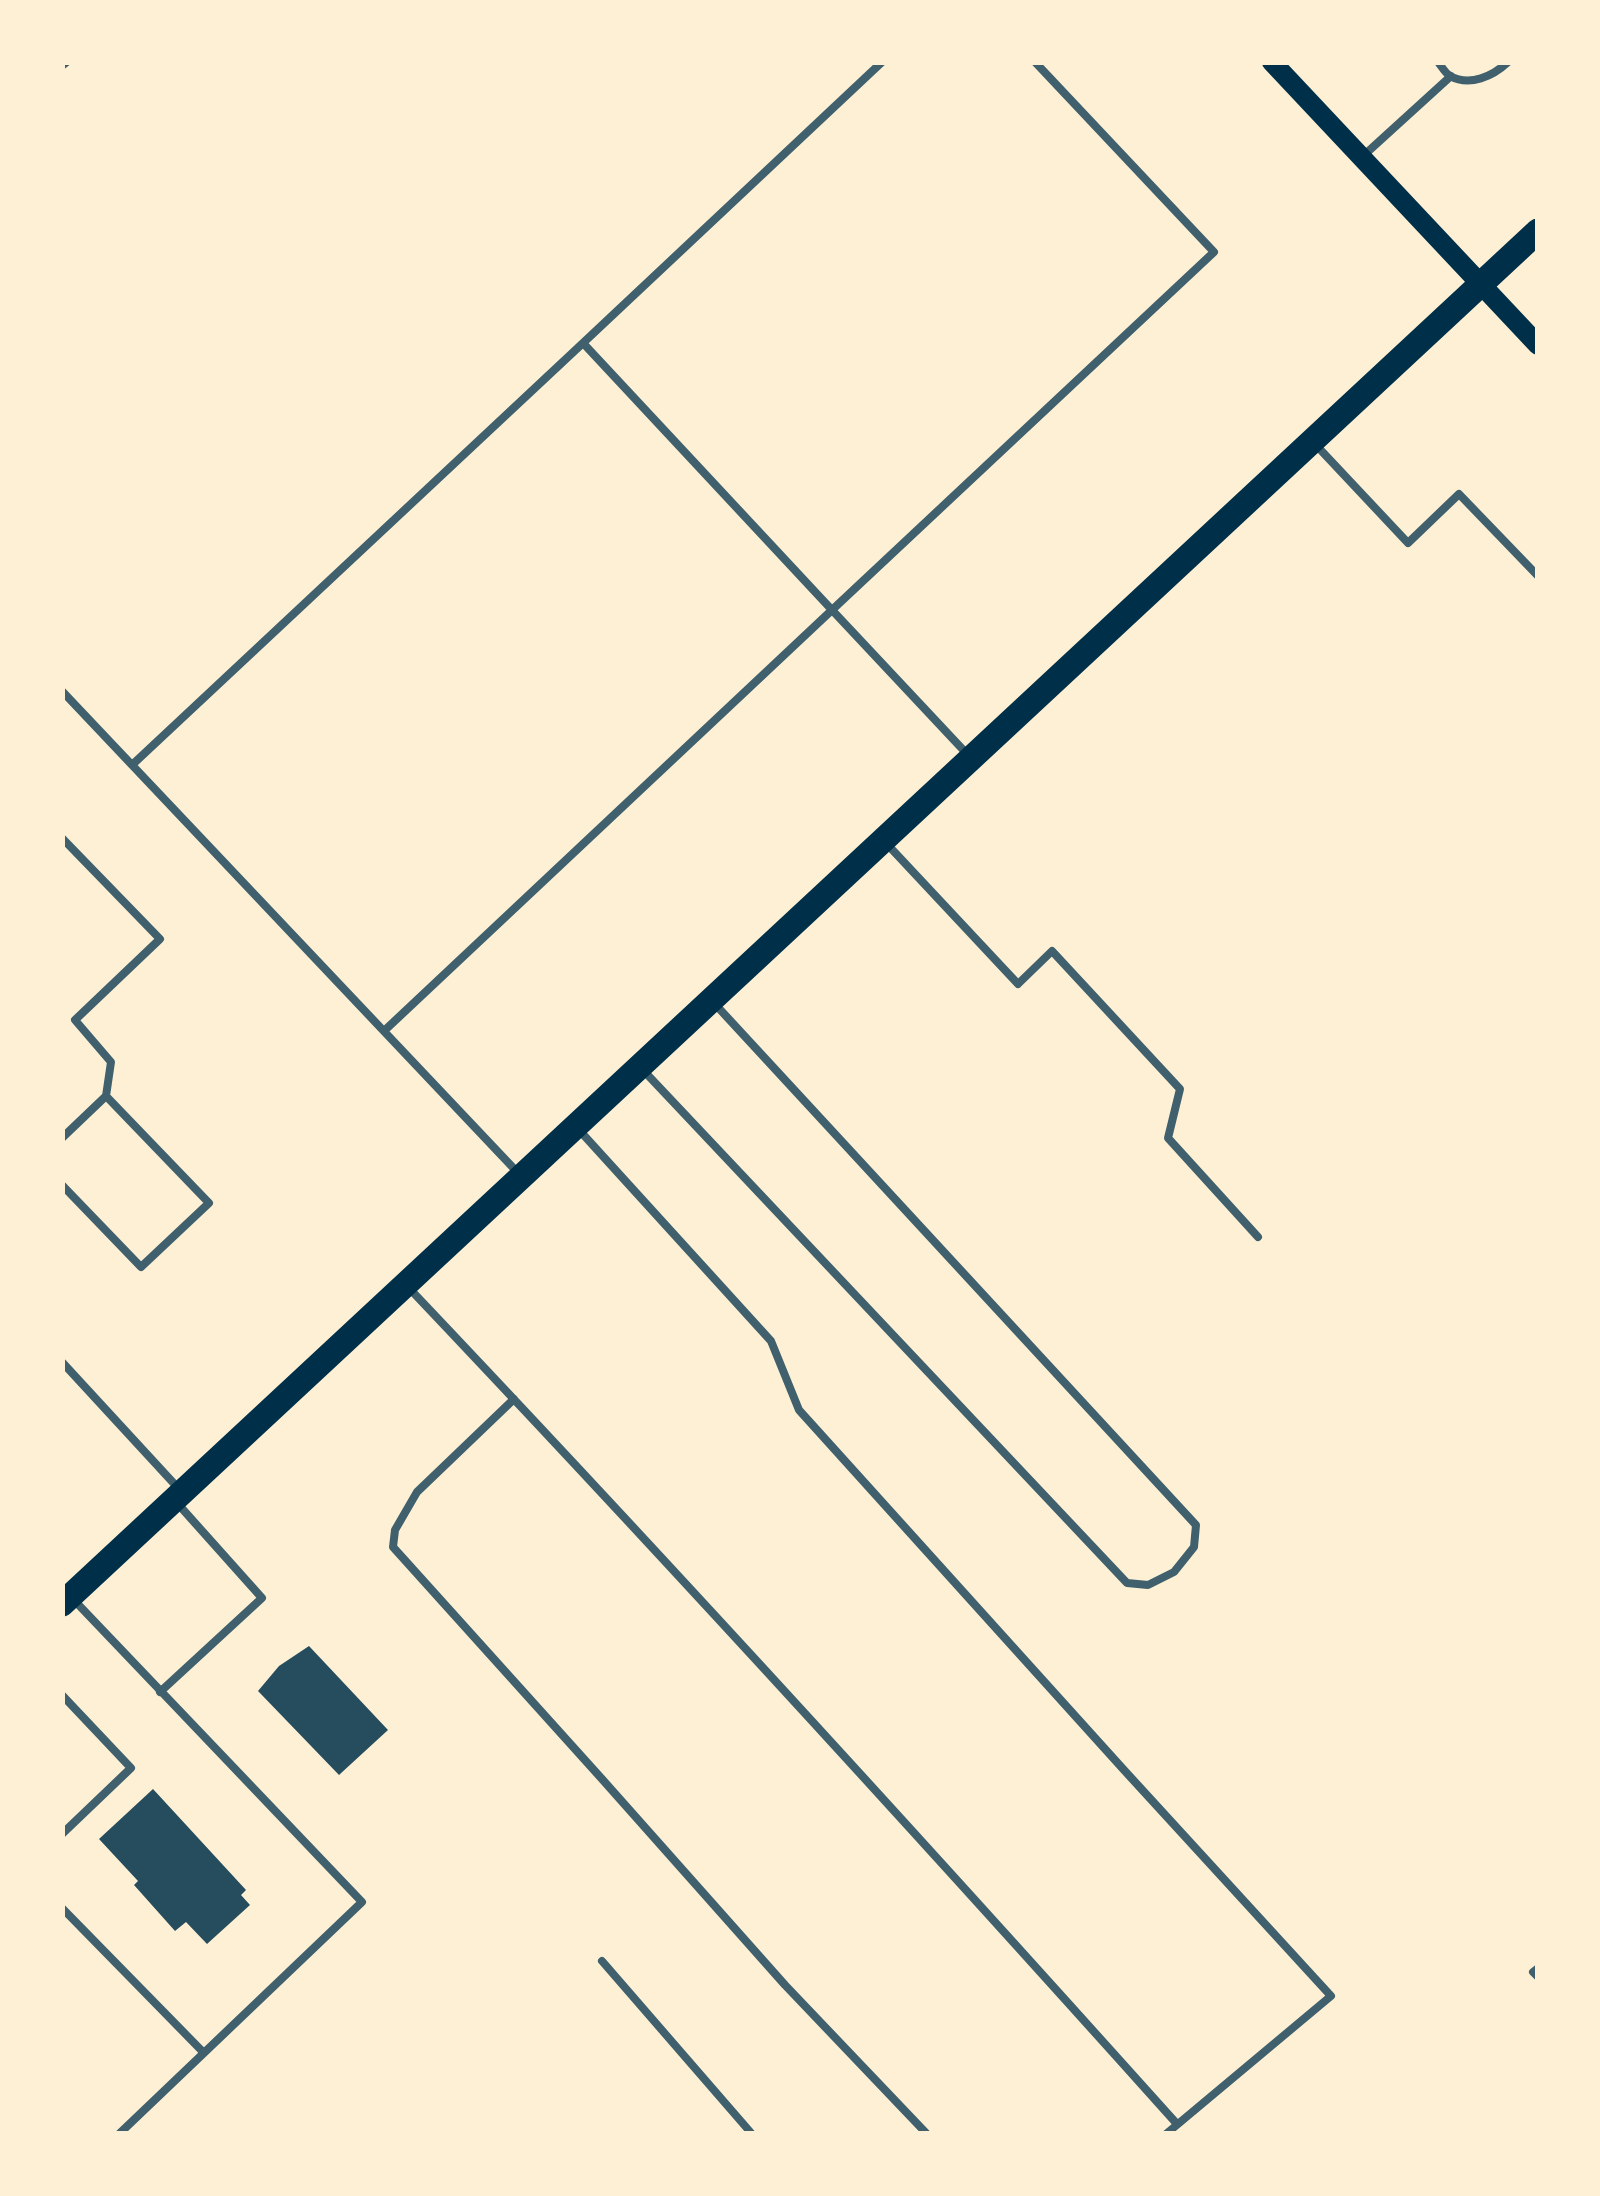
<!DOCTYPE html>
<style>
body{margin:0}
#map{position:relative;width:1600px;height:2196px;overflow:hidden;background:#fdf0d5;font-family:Karla,sans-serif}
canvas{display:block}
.frame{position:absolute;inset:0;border:65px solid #fdf0d5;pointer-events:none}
</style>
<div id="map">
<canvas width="1600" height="2196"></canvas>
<div class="frame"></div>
</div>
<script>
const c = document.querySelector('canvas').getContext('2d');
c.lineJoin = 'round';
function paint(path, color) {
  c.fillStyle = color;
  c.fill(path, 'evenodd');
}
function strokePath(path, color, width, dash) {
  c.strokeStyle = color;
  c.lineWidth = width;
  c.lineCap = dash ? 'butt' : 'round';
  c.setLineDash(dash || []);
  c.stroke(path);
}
paint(new Path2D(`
 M309,1646L388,1730L339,1775L258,1691L279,1666Z
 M153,1789L246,1890L241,1895L250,1905L207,1944L186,1922L175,1931L134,1885L138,1881L99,1839Z`), '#264d5e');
strokePath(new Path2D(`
 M882,62L583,343L832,610L1214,252L1035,62
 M1438,62C1442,67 1445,73 1450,76C1470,87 1493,76 1508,62
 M62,66L67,62
 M1362,157L1451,76
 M1315,444L1408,543L1459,494L1538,576
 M62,691L520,1175
 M132,765L583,343
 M62,838L160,939L75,1020L111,1062L106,1096
 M886,843L1018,984L1052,951L1180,1089L1168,1138L1258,1237
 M384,1031L832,610L968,755
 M643,1070L1127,1583L1148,1585L1174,1572L1194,1547L1196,1525L714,1003
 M580,1131L771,1341L799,1410L1124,1770L1331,1996L1166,2134
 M62,1138L106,1096L209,1203L141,1267L62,1185
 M408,1287C669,1562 924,1842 1177,2124
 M62,1362L179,1489
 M514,1399L417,1492L395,1530L393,1547L602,1779L785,1985L927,2134
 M73,1599L362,1902L119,2134
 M160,1692L262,1598L178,1504
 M62,1695L131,1768L62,1834
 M62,1908L204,2053
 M602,1961L752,2134
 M1538,1968L1533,1972L1538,1977`), '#3f606c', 8);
strokePath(new Path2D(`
 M1272,62L1538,345`), '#003049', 20);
strokePath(new Path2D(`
 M62,1604L1538,231`), '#003049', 25);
</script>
